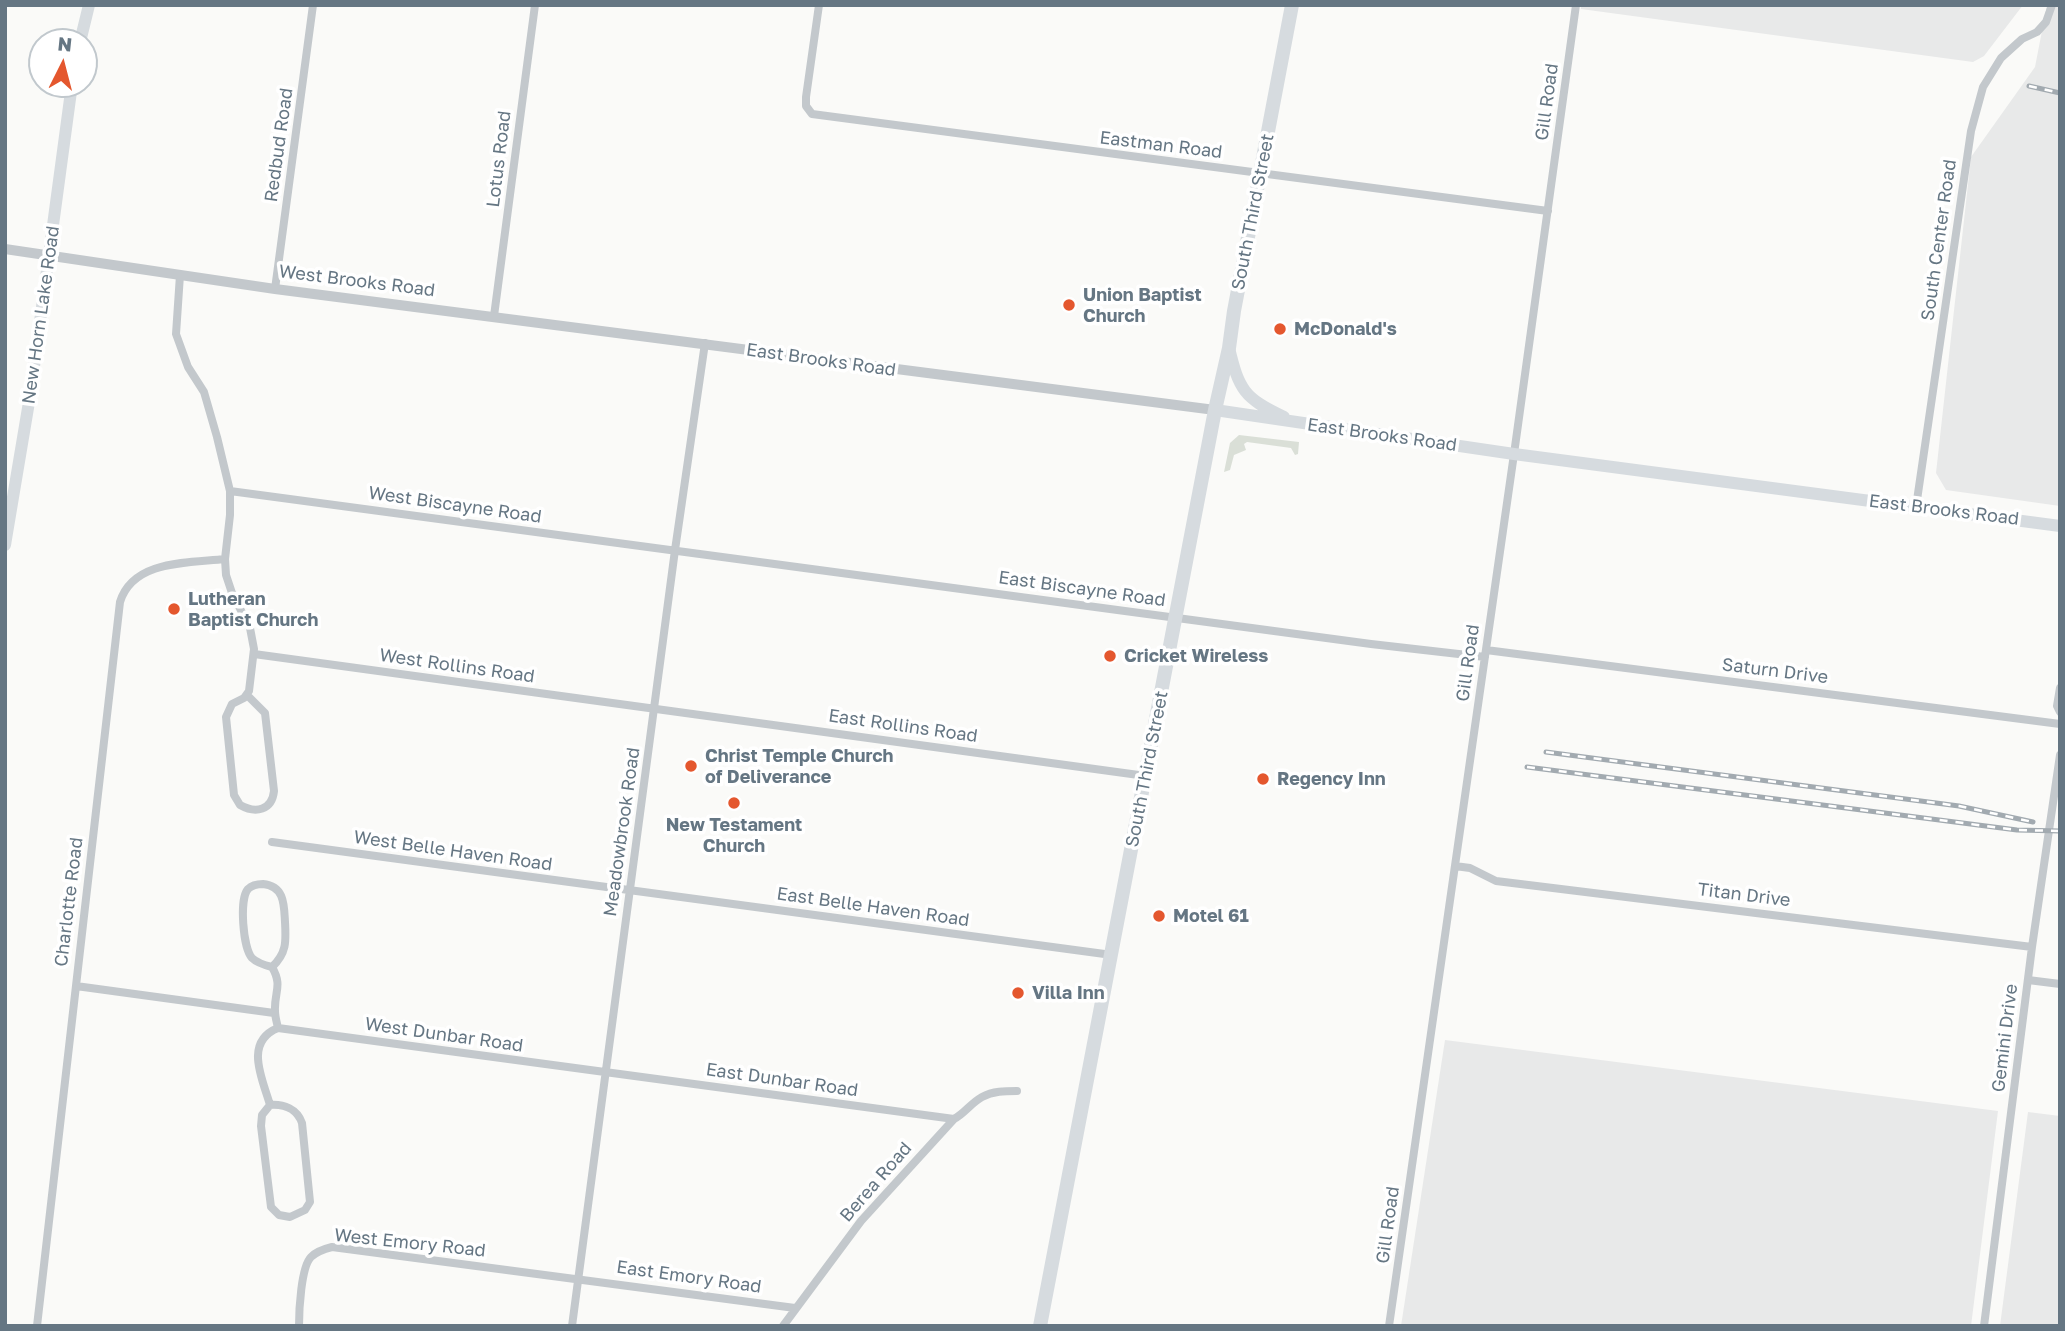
<!DOCTYPE html>
<style>
body{margin:0}
#map{position:relative;width:2065px;height:1331px;overflow:hidden;background:#fafaf8;font-family:"Golos Text",sans-serif}
canvas{display:block}
.frame{position:absolute;inset:0;border:7px solid #657683;pointer-events:none}
.north{position:absolute;left:28px;top:28px;width:70px;height:70px;box-sizing:border-box;background:#fff;border:2px solid #c1c8cd;border-radius:50%;rotate:6deg;font-size:19px;font-weight:700;line-height:28px;text-align:center;color:#657683}
.north::after{content:'';display:block;margin:auto;width:24px;height:32px;background:#e4572e;clip-path:polygon(50% 0,100% 100%,50% 72%,0 100%)}
</style>
<div id="map">
<canvas width="2065" height="1331"></canvas>
<div class="frame"></div>
<div class="north">N</div>
</div>
<script>
const c = document.querySelector('canvas').getContext('2d');
c.lineJoin = 'round';
function paint(path, color) {
  c.fillStyle = color;
  c.fill(path, 'evenodd');
}
function strokePath(path, color, width, dash) {
  c.strokeStyle = color;
  c.lineWidth = width;
  c.lineCap = dash ? 'butt' : 'round';
  c.setLineDash(dash || []);
  c.stroke(path);
}
function drawText(font, color, halo, rows, align = 'center') {
  c.font = font + ' "Golos Text",sans-serif';
  c.lineWidth = 7;
  c.setLineDash([]);
  c.textBaseline = 'middle';
  c.strokeStyle = halo;
  c.fillStyle = color;
  for (const [text, x, y, turn = 0] of rows) {
    c.save();
    c.translate(x, y);
    c.rotate((+turn || 0) * Math.PI / 180);
    c.textAlign = isNaN(turn) ? turn : align;
    if (halo) c.strokeText(text, 0, 0);
    c.fillText(text, 0, 0);
    c.restore();
  }
}
paint(new Path2D(`
 M1581,5H2023L1984,56L1973,62L1581,9Z
 M2047,5H2060V506L1946,490L1936,473L1971,157L2035,67Z
 M1445,1040L1998,1111L1971,1326H1401Z
 M2028,1112L2060,1116V1326H2000Z`), '#e8e9e9');
paint(new Path2D(`
 M1239,435L1299,442L1298,454L1295,455L1291,448L1247,442L1244,444L1246,450L1234,455L1230,470L1224,472L1230,443Z`), '#dadfd7');
strokePath(new Path2D(`
 M819,5L806,97V106L812,114L1548,211
 M180,275L176,334L188,367L204,392L217,437L230,491V515L225,559L226,575L232,593L250,628L254,649L249,691L244,698L232,704L226,717L234,795L240,805C256,814 272,810 274,791L265,713L247,695
 M275,289L313,5
 M494,316L535,5
 M230,491L1371,644L1485,657
 M1916,507L1971,131L1983,87L2001,58L2022,39L2037,32L2046,22L2052,5
 M1486,650L2060,724
 M254,654L1146,776
 M2060,688L2057,706L2060,712
 M272,842L1112,955
 M1455,866L1470,868L1496,881L2032,947
 M2028,980L2060,984
 M76,986L274,1013
 M278,1028L954,1119
 M270,1105C284,1104 297,1109 302,1123L310,1202L305,1210L290,1217L279,1215L271,1207L261,1126L262,1115L270,1105C263,1080 243,1042 278,1028C277,1023 275,1017 275,1011C274,992 283,986 272,967C264,965 257,963 252,958C243,948 239,899 248,889C252,885 258,884 263,884C285,886 284,906 285,922C286,941 287,953 272,967
 M37,1326L120,602C133,560 188,563 225,559
 M299,1326C299,1311 301,1267 311,1257C317,1251 324,1249 332,1247L795,1308
 M572,1326L675,550L705,343
 M783,1326L861,1221L954,1119C965,1113 971,1103 982,1097C993,1091 1005,1091 1017,1091
 M1389,1326L1514,454L1576,5
 M1984,1326L2032,947L2060,755`), '#c3c8cc', 8);
strokePath(new Path2D(`
 M5,249L275,289L1215,410`), '#c3c8cc', 10);
strokePath(new Path2D(`
 M80,42L89,5
 M1229,348C1239,390 1244,398 1284,417
 M1215,410L1514,454L2060,526
 M5,545L30,396L72,84`), '#d6dbdf', 12);
strokePath(new Path2D(`
 M1040,1326L1215,410L1229,348L1234,311L1292,5`), '#d6dbdf', 14);
const rail = new Path2D(`
 M2029,86L2060,93
 M1546,752L1959,806L2033,822
 M1527,767L2017,830L2060,831`);
strokePath(rail, '#a2aab0', 5);
strokePath(rail, '#fff', 2.5, [8]);
for (const [x, y, r, color] of [
 [1069,305,7,"#e4572e"],
 [1280,329,7,"#e4572e"],
 [174,609,7,"#e4572e"],
 [1110,656,7,"#e4572e"],
 [691,766,7,"#e4572e"],
 [1263,779,7,"#e4572e"],
 [734,803,7,"#e4572e"],
 [1159,916,7,"#e4572e"],
 [1018,993,7,"#e4572e"]
]) {
  const dot = new Path2D();
  dot.arc(x, y, r, 0, 2 * Math.PI);
  c.fillStyle = color;
  c.fill(dot);
  strokePath(dot, '#fff', 2.5);
}
drawText('18px', '#657683', '#fff', [
 ["Gill Road",1547,102,-82],
 ["Redbud Road",279,145,-82],
 ["Eastman Road",1161,145,7],
 ["Lotus Road",499,159,-83],
 ["South Third Street",1253,212,-79],
 ["South Center Road",1939,240,-82],
 ["West Brooks Road",357,281,7],
 ["New Horn Lake Road",41,315,-82],
 ["East Brooks Road",821,360,8],
 ["East Brooks Road",1382,435,8],
 ["West Biscayne Road",455,505,8],
 ["East Brooks Road",1944,510,7],
 ["East Biscayne Road",1082,589,8],
 ["Gill Road",1468,663,-82],
 ["West Rollins Road",457,666,8],
 ["Saturn Drive",1775,671,7],
 ["East Rollins Road",903,726,8],
 ["South Third Street",1147,769,-79],
 ["Meadowbrook Road",622,832,-82],
 ["West Belle Haven Road",453,851,8],
 ["Titan Drive",1744,895,7],
 ["Charlotte Road",69,902,-83],
 ["East Belle Haven Road",873,907,8],
 ["West Dunbar Road",444,1035,8],
 ["Gemini Drive",2005,1038,-83],
 ["East Dunbar Road",782,1080,8],
 ["Berea Road",876,1182,-49],
 ["Gill Road",1388,1225,-82],
 ["West Emory Road",410,1243,6],
 ["East Emory Road",689,1277,8]
]);
drawText('bold 18px', '#657683', '#fff', [
 ["Union Baptist",1083,295],
 ["Church",1083,316],
 ["McDonald's",1294,329],
 ["Lutheran",188,599],
 ["Baptist Church",188,620],
 ["Cricket Wireless",1124,656],
 ["Christ Temple Church",705,756],
 ["of Deliverance",705,777],
 ["Regency Inn",1277,779],
 ["New Testament",734,825,"center"],
 ["Church",734,846,"center"],
 ["Motel 61",1173,916],
 ["Villa Inn",1032,993]
], 'left');
</script>
